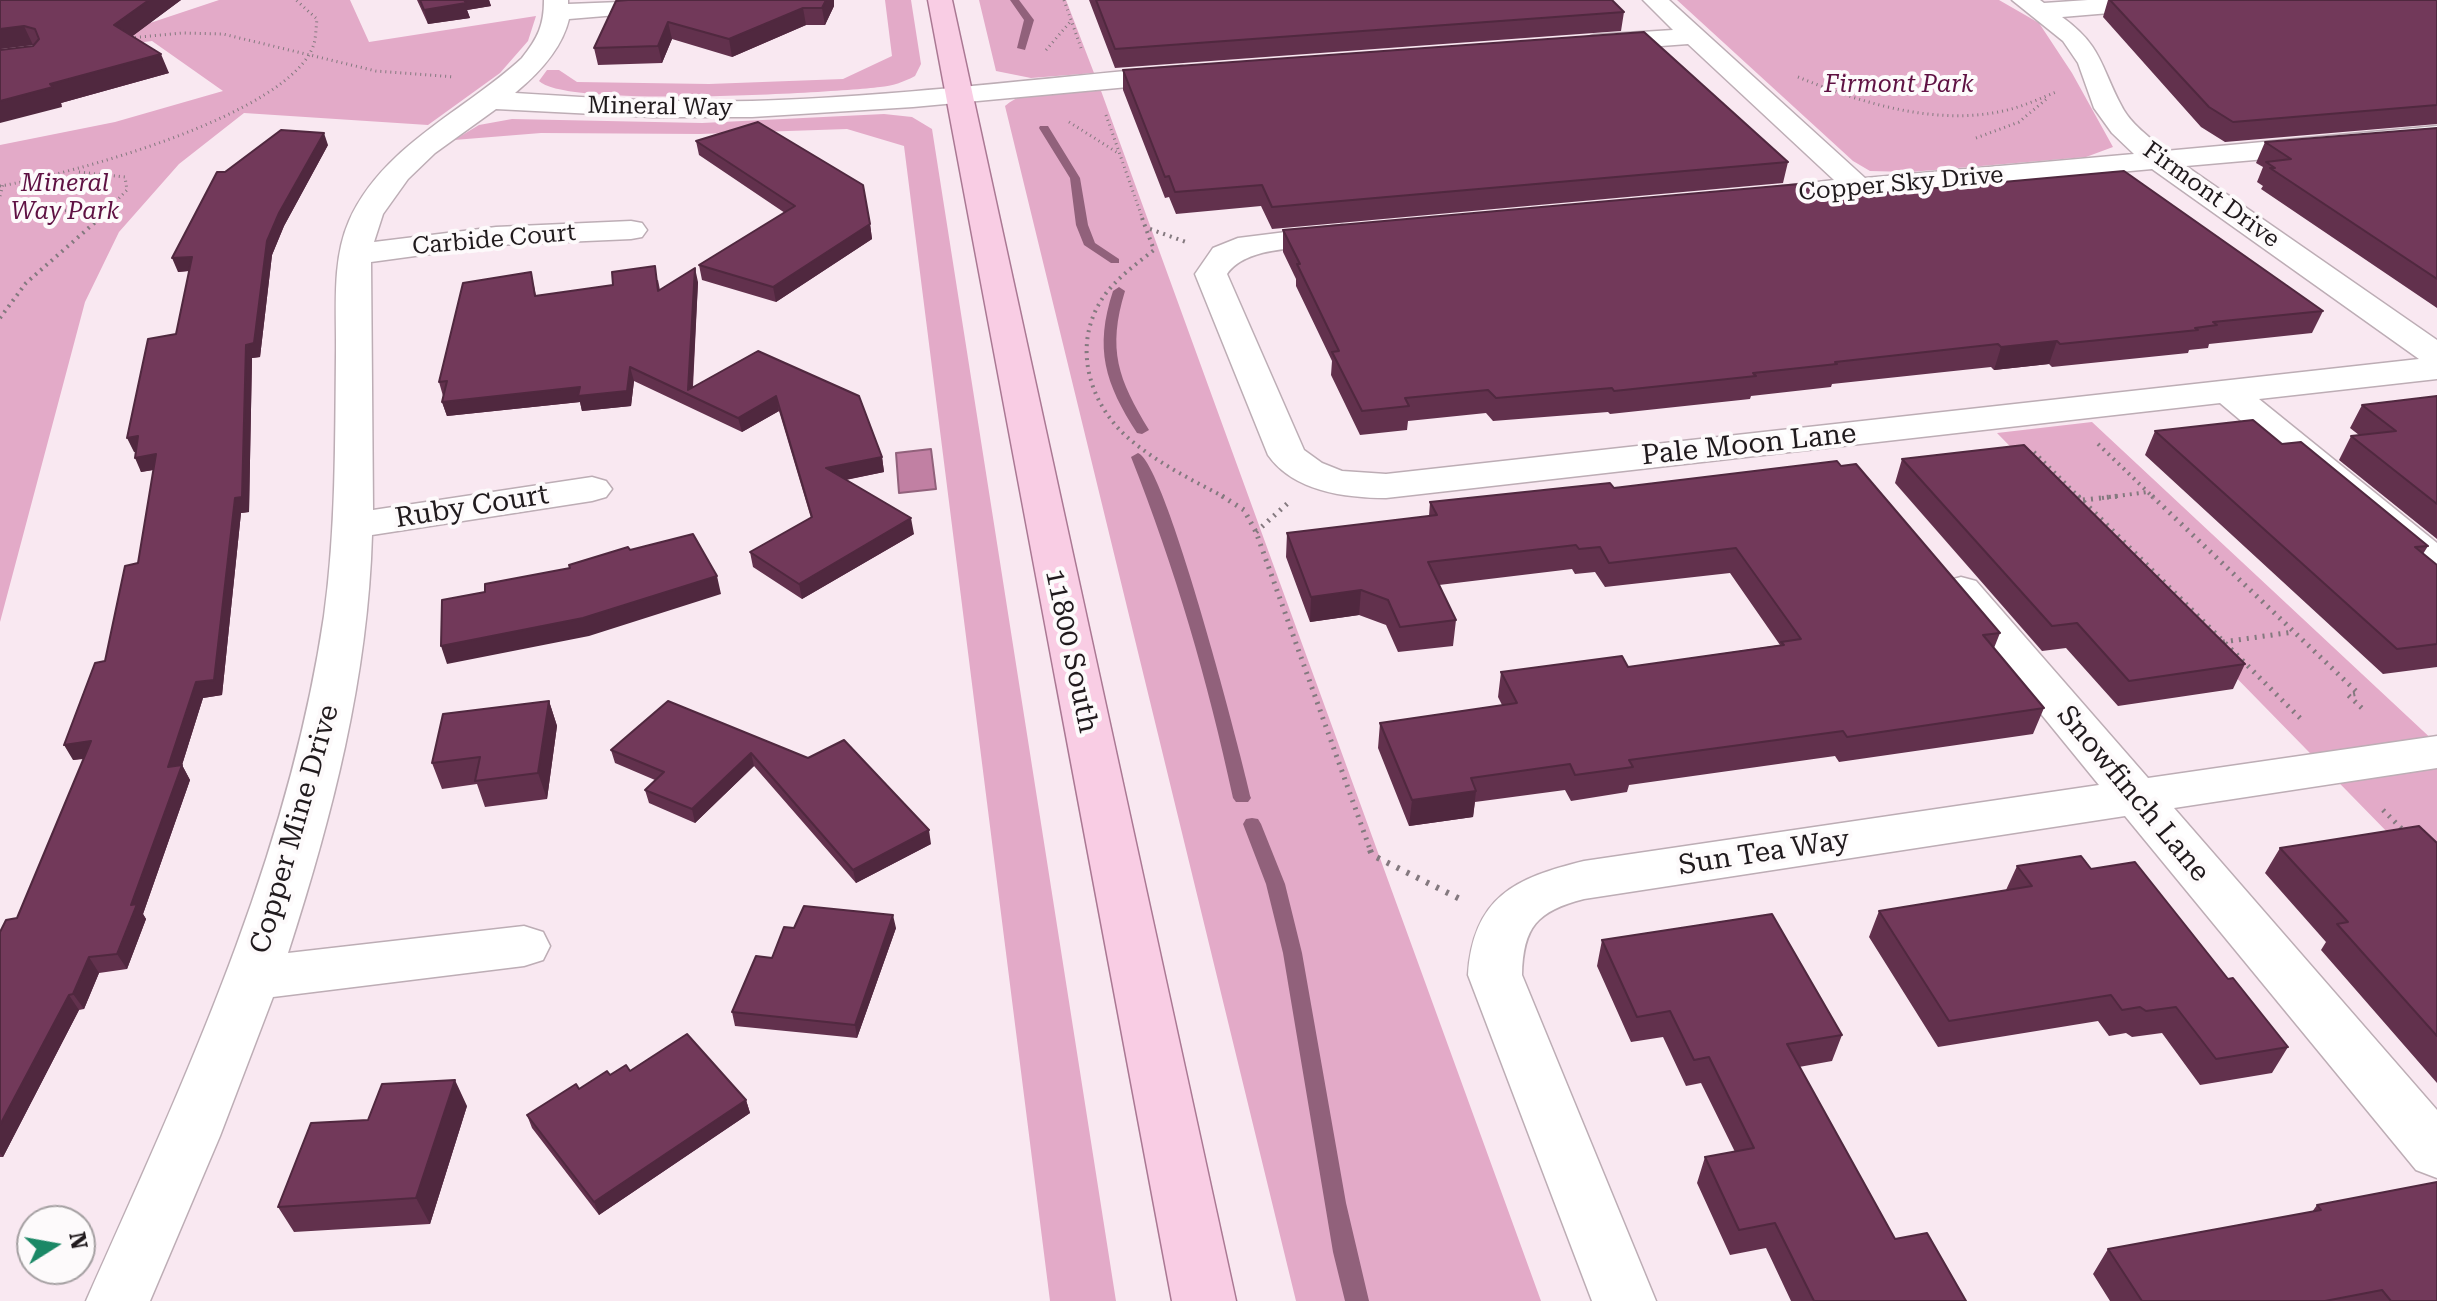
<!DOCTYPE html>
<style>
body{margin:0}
#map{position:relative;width:2437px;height:1301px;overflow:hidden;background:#f9e8f1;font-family:"Roboto Serif",serif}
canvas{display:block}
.north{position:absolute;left:16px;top:1205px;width:80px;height:80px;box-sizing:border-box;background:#fdfafb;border:2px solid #a5a0a2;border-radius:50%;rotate:79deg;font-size:22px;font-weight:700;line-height:32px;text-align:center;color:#201a1d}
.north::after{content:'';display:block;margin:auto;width:28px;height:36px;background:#1b8866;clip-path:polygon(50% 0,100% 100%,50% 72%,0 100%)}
</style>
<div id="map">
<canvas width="2437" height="1301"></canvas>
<div class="north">N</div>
</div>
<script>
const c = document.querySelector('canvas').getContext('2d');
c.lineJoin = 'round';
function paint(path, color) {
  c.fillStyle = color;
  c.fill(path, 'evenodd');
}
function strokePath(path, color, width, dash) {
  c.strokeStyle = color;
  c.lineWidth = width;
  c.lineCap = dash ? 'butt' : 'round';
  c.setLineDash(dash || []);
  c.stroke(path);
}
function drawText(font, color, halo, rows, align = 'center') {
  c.font = font + ' "Roboto Serif",serif';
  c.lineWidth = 8;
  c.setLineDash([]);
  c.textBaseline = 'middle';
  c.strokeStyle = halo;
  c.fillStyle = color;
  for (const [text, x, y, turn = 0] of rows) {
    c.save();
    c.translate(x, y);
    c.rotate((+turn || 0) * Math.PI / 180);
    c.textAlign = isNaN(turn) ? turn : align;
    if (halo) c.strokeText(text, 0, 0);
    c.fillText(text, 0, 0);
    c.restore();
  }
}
paint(new Path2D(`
 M219,0H350L369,42L536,16L528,41L500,73L428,125L244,113L179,164L119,232L85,302L0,622V145L115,122L223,91L152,41L90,49L102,39Z
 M885,0H911L921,64L915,76C904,82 892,86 880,87C831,93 565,108 539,81L547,70H559L577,82L709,84L843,79L892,56Z
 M979,0H1066L1094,73L1031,78L996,71Z
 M1677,0H1999L2039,23L2072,73L2113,147L2086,157L1911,172L1870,171L1853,161Z
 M1100,88L1541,1301H1296L1005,106C1028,86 1070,90 1100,88Z
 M884,114L912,117L932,129L1116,1301H1050L904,146L847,129L700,134L541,133L454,140L479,125L512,119L702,123Z
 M2092,422L2437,744V883L1997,433Z`), '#e3aac8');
const water = new Path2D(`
 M931,449L936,489L899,493L896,453Z`);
paint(water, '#c180a3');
strokePath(water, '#91617b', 2);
paint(new Path2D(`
 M1010,0H1019L1034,20L1025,50L1017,48L1024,20Z
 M1040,126H1048L1080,178L1088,225L1095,243L1119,259V263H1111L1084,245L1076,225L1070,178L1039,128Z
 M1119,287L1125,291C1107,350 1118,379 1149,430L1142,434L1137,433C1105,383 1094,349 1113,291Z
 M1138,453C1166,463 1241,754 1251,798L1248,802H1236L1233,798C1208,681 1175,568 1131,457Z
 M1252,818L1258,819L1261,824L1285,884L1302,953L1346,1203L1369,1301H1345L1333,1252L1283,953L1266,884L1243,824L1246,819Z`), '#91617b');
const minor = new Path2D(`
 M544,0H568V4L674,0L677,4L674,9L665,11L569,19C562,49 538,74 515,93C593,98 673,103 752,101C895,97 1039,78 1182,66L1191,68L1195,74L1191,80L1182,82L913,107L752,117H653L496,109L435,153L408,179L383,214L374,242L496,227L631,221L642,223L647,230L642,237L631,239L496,245L371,262L373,510L592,477L606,481L612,489L606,497L592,501L372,535C368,678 332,817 288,953L524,926L543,932L550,946L543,960L524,966L273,997L220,1136L150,1301H86C185,1079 288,859 324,616C336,530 335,443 336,356C337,312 331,262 349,221C382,146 465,111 522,58C538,38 544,25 544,0Z
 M1643,0H1669L1865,178L2134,154L2112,133L2094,108L2078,63L2063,41L2012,0H2040L2044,3L2088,0H2193L2190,5L2181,7L2062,17C2102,46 2100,65 2121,105C2130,124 2150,137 2165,151L2437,126V144L2186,166L2437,340V379L2259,399L2437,543V577L2422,573L2220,403L1386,498C1345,498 1293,491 1268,455L1195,274L1213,248L1238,238L1342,225L1353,227L1358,234L1353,241C1317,250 1249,242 1227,274L1304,450L1322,463L1342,471L1386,474L2419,359L2152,169L1761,205L1750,202L1746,196L1750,190L1834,180L1688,44L1594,51L1585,48L1581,43L1585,38L1594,35L1673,30Z
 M1961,577L1976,581L2148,778L2437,736V768L2174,808L2437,1110V1178L2416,1170L2125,816L1584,899C1537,911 1523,927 1522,975L1656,1301H1592L1468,975C1473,897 1515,878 1584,861L2099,785L1940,590L1946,581Z`);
const major = new Path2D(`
 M928,0H952L1236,1301H1172Z`);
strokePath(minor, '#bdadb5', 3);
strokePath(major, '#aa7893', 3);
strokePath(new Path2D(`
 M1064,0L1081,48
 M130,38L182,33L223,34L376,71L455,77
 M1046,50L1071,21
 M1798,77C1861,103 1935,126 2003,111C2022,107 2039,99 2056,92
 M1106,115L1143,220
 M1069,122L1118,153
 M1976,138L2019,122L2049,97
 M79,172L125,177L127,190L98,220
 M0,186C68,175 291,115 314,44C316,36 316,27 317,19L296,0
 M0,196L3,185
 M50,211L108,210`), '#84797f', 3, [1, 4]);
strokePath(new Path2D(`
 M1142,218L1154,250C1136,264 1117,278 1104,296C1072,342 1087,400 1126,436C1155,462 1192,480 1226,498
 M1150,229L1186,242
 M0,318L26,283L100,218
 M2098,444L2154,498
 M2034,452L2080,498
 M2102,498L2148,492`), '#84797f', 4, [2, 5]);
strokePath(new Path2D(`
 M1222,496L1244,510L1256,532L1371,852
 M2078,496L2303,721
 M2152,496L2358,693L2348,695L2366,712
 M2083,500L2119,496
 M1256,532L1288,503
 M2223,642L2293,632
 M2383,810L2405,832`), '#84797f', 5, [2, 6]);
strokePath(new Path2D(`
 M1370,850L1372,855L1462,900`), '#84797f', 6, [3, 8]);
paint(minor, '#fff');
paint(major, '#f9cde4');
paint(new Path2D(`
 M0,0H181L132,36L169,73L61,103L62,107L33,45L0,49Z
 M417,0H489L491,6L467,10L470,18L428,24Z
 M628,0H834V6L825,25H806L732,57L672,39L662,63L598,65L594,48Z
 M1089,0H1612L1624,12L1621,31L1115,68Z
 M2108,0H2437V124L2225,142L2201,127L2103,17Z
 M1123,70L1788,162L1783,183L1272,229L1261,206L1176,214L1169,197L1165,198L1123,90Z
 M2437,128V308L2261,189L2263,186L2257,182L2263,167L2256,163L2265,142Z
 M696,141L870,224L872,239L776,302L702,280L699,265L785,213L699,155Z
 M328,145L284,226L272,255L260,357L252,358L249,512L241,513L222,695L203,698L182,765L190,780L143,914L146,919L127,969L99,973L84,1009L79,1010L3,1157H0V932L17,918L84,759L73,760L138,563L154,470L141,472L136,452H134L176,334L189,271L178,272L225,172Z
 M1827,198L2323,311L2312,333L2209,344L2208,348L2189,350L2188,353L2052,367L2049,364L1994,370L1991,367L1832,384L1831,387L1751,396L1750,399L1610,414L1608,412L1493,421L1486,413L1408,421L1407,430L1360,435L1331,375L1332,361L1296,286V279L1283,252V230Z
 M658,280L660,290L698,282L693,387L758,351L882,457L884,472L846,480L914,534L802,599L753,567L750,552L811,518L779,411L742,432L634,381L631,406L582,411L580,402L447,416L442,402L443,396L439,382L534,286L536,296Z
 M2437,396V539L2339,460L2351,436L2359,435L2350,428L2362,405Z
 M2155,431L2282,444L2428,546L2423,554L2437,565V667L2383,674L2145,455Z
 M1902,459L2245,664L2233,689L2118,706L2066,648L2042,651L1895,483Z
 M1614,488L2000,633L1994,648L2044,708L2033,734L1839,762L1835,756L1629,785L1627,792L1571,801L1565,790L1475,802L1473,817L1409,826L1378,748L1380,723L1502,705L1498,697L1501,672L1628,667L1780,645L1730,573L1605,587L1595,572L1575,574L1572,569L1439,585L1456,620L1453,646L1398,652L1386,625L1359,615L1310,622L1286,557L1287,533L1429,516L1430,502Z
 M549,701L557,726L547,799L485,807L477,784L442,789L432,763Z
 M668,701L931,844L856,883L754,766L695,823L649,803L645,790L655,780L615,763L611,750Z
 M2437,843V1083L2321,950L2326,942L2265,873L2280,848Z
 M2017,866L2091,869L2228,979L2288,1047L2272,1073L2200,1085L2162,1033L2132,1037L2126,1033L2109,1036L2098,1021L1938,1047L1869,937L1879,911L2006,890Z
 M794,928H896L857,1038L735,1026L732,1012Z
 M1602,940L1842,1035L1832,1061L1799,1067L1895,1239L1966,1301H1791L1766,1248L1730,1255L1697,1183L1705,1157L1735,1152L1701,1083L1686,1086L1663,1037L1631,1042L1597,966Z
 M630,1071L746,1100L750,1113L599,1215L532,1128L527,1115L579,1089L610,1075Z
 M467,1106L430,1224L294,1232L278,1207L368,1120Z
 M2317,1205L2437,1301H2110L2093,1274L2108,1249L2312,1212Z`), '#62314d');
paint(new Path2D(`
 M149,0H181L122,44L114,25Z
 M463,0H489L491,6L467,10L470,18L428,24L424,10Z
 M826,0H834V6L825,25L822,8Z
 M803,8L806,25L732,57L729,39Z
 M668,22L672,39L662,63L658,46Z
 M24,26L33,45L0,49V29Z
 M161,54L169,73L61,103L62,107L0,123V101L50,84Z
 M324,133L328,145L284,226L272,255L260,357L252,358L249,512L241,513L222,695L203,698L182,765L190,780L143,914L146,919L127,969L117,954L168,767L267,241L279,213Z
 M870,224L872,239L776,302L773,287Z
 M192,257L197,270L178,272L172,258Z
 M695,268L698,282L692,396L688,390Z
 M2057,341L2049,364L1994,370L2001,347Z
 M630,367L634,381L631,406L582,411L580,402L447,416L442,402Z
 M776,396L779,411L742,432L738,418Z
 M138,436L145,450L134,452L127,438Z
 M156,454L163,468L141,472L135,458Z
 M882,457L884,472L829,483L826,468Z
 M911,518L914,534L802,599L799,584Z
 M717,576L721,594L589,636L447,664L441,646Z
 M1361,590L1359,615L1310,622L1311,597Z
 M549,701L557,726L547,799L538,773Z
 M91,741L100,756L73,760L64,745Z
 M751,753L754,766L695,823L692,809Z
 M1476,791L1473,817L1409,826L1412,800Z
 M929,830L931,844L856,883L853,870Z
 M893,915L896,928L857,1038L855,1025Z
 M89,957L99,973L84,1009L73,994Z
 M69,995L79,1010L3,1157L0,1153V1125Z
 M455,1080L467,1106L430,1224L416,1198Z
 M746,1100L750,1113L599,1215L594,1202Z`), '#50283f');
const building = new Path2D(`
 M0,0H149L114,25L161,54L50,84L53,87L0,101V50L33,46L39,39L35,29L24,26L0,29Z
 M420,0H464L466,3L424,10Z
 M628,0H826L822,8H803L729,39L668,22L658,46L594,48L616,1Z
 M1096,0H1612L1624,12L1115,49Z
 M2110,0H2437V105L2233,122L2209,107Z
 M1644,32L1788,162L1272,207L1262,185L1175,192L1169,176L1165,177L1123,70Z
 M758,122L863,185L870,224L773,287L699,265L795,206L696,141Z
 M2437,128V279L2270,168H2275L2266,162L2291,159L2265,142Z
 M281,130L324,133L279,213L267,241L254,343L246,345L242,497L235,498L214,680L196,682L168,767L182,765L131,905L137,904L117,954L89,957L73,994L69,995L0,1125V932L6,920L17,918L91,741L64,745L95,663L105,661L125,566L138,563L156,454L135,458L138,436L127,438L148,339L176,334L192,257L172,258L217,172H225Z
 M2124,171L2323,311L2213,322L2217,325L2195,328L2198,330L2060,344L2057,341L2001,347L1998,344L1835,362L1837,364L1753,373L1756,376L1614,391L1612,388L1496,398L1488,390L1405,398L1409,406L1362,411L1332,352L1339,351L1297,264H1300L1283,230L1811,183L1827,198Z
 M655,266L658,291L695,268L688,390L758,351L859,396L882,457L826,468L911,518L799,584L750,552L812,517L776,396L738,418L630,367L627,391L578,396L580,387L442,402L447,381L439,382L463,283L531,272L535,296L613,285L612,272Z
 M2437,396V504L2351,436L2396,431L2362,405Z
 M2253,420L2282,444L2301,442L2428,546L2415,547L2437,565V644L2397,649L2155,431Z
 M2024,445L2245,664L2129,681L2077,623L2052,626L1902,459Z
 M1837,461L1841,466L1856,464L2000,633L1983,635L2044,708L1847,737L1843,731L1629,760L1633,767L1575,775L1570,764L1471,778L1476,791L1412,800L1380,723L1517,703L1501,672L1622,656L1628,667L1784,645L1781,642L1801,639L1736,548L1609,563L1600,547L1579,549L1576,545L1428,562L1456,620L1400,627L1388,600L1361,590L1311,597L1287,533L1437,515L1430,502L1610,483L1614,488Z
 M693,534L717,576L583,618L441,646L442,600L485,592V584L570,568L569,565L628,547L630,550Z
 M549,701L538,773L475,781L480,757L432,763L443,714Z
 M668,701L808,758L844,740L929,830L853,870L751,753L692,809L645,790L664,772L611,750Z
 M2419,826L2437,843V1036L2337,924L2348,922L2280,848Z
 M2081,856L2091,869L2135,862L2228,979L2233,978L2288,1047L2216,1059L2176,1007L2146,1011L2140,1007L2122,1010L2111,995L1949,1021L1879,911L2032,886L2017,866Z
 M804,906L893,915L855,1025L732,1012L756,956L772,958L784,927L794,928Z
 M1772,914L1842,1035L1787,1044L1895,1239L1927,1233L1966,1301H1814L1775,1223L1739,1230L1705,1157L1754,1148L1709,1057L1694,1060L1670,1011L1637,1017L1602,940Z
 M687,1034L746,1100L594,1202L527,1115L576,1084L579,1089L607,1071L610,1075L626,1065L630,1071Z
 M455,1080L416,1198L278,1207L311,1123L368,1120L382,1084Z
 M2437,1182V1301H2391L2382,1290L2325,1301H2142L2108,1249L2321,1210L2317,1205Z`);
paint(building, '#72395a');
strokePath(building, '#50283f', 2);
drawText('italic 24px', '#5f1143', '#fdfafb', [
 ["Firmont Park",1899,85],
 ["Mineral",65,184],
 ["Way Park",65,212]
]);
drawText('24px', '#201a1d', '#fdfafb', [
 ["Mineral Way",660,107,1],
 ["Copper Sky Drive",1901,184,-5],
 ["Firmont Drive",2211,195,36],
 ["Carbide Court",494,240,-5]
]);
drawText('28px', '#201a1d', '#fdfafb', [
 ["Pale Moon Lane",1749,445,-6],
 ["Ruby Court",472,507,-9],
 ["11800 South",1071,651,78],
 ["Snowfinch Lane",2133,794,50],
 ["Copper Mine Drive",295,829,-74],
 ["Sun Tea Way",1764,853,-9]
]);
</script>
